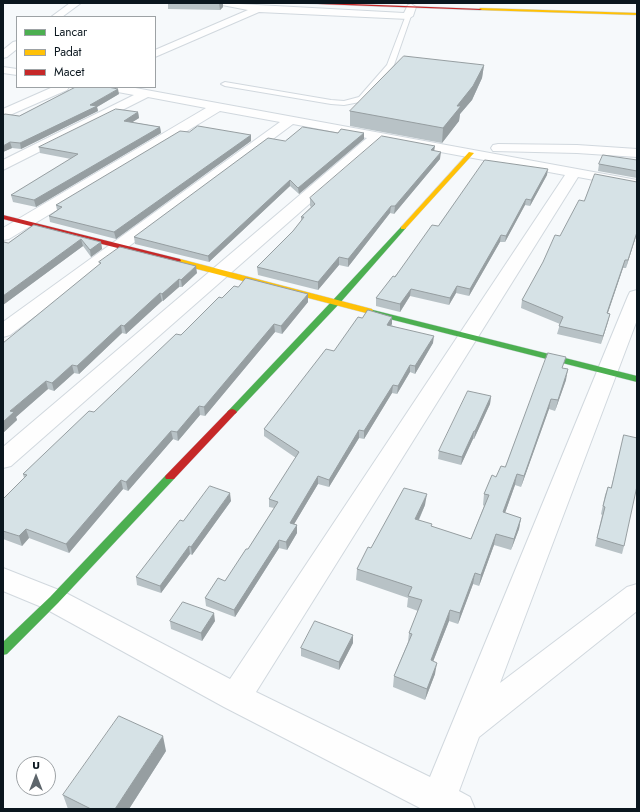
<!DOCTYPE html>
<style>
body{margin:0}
#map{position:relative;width:640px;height:812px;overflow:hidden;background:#f6f9fb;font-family:Jost,sans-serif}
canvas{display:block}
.frame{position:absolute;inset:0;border:4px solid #0a161e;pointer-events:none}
.legend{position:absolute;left:16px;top:16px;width:140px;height:72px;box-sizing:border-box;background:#fff;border:1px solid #9da2a5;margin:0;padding:5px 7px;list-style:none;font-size:12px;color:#0a161e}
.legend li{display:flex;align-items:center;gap:8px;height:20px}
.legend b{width:20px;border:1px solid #9da2a5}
.north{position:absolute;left:16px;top:756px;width:40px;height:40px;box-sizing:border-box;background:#fff;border:1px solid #9da2a5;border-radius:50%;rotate:0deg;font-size:11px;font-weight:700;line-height:16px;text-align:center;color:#0a161e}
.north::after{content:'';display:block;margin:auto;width:14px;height:18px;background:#5d656b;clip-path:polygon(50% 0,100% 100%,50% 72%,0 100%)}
</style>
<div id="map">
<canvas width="640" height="812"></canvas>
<div class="frame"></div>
<ul class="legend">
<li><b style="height:5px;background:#4caf50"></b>Lancar</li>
<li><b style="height:5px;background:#ffc107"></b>Padat</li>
<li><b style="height:5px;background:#c62828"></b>Macet</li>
</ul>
<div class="north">U</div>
</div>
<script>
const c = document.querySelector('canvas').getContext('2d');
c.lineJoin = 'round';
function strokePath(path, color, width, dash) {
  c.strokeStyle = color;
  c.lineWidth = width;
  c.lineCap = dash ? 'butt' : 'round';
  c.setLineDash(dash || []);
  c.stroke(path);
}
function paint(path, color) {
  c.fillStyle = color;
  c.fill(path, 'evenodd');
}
const lane = new Path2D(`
 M406,15L411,16L394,65L365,101L344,105L331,104L225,86L221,84L225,82L331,100L344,101L359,97L387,65Z`);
const street = new Path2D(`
 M70,3H81L62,17H51Z
 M220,3L404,13L408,5L411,4L416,7L413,16L408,19L259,12L155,57V50L248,10L222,5Z
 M17,41V49L7,57L3,58V50L13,42Z
 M3,67L17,69V75L3,73Z
 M53,87H69L67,90L3,118V109Z
 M105,87H130L637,180V188L578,177L256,692L430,777L628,296L630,292L637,290V320L500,683L627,587L637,584V611L479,737L459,791L470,797L475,809H422L224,707L44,608L3,591V568L64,592L230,679L565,175L381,141L11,466L3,468V447L367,138L293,124L10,335L3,337V322L280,122L220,111L9,239L3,240V228L206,108L148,97L3,170V160L134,95L107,90Z
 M498,144L577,145L637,149V157L577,153L493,151L491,148L493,145Z`);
const fast = new Path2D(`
 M403,226L406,228L405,229L339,304L235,414H229L227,412L229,410L333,300L401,227Z
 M366,309H369L637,376V382L366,313L365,311Z
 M170,474L174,475L175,477L174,479L58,603L7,654L3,655V642L50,597L166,475Z`);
const slow = new Path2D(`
 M480,8L637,13V15L479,10Z
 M469,152L474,153L405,229H401V227Z
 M174,259H180L372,309L373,311L372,313H366L174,263Z`);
const jam = new Path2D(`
 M290,3H327L482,9L480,10Z
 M3,215L180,259L181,261L177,263L3,219Z
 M232,409L235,410L237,412L235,414L174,479H166L165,477L166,475L229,410Z`);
strokePath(lane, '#d1d8de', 2);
strokePath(street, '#d1d8de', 2);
strokePath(fast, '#d1d8de', 1);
strokePath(slow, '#d1d8de', 1);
strokePath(jam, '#d1d8de', 1);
paint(lane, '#fefefe');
paint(street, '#fefefe');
paint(fast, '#4caf50');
paint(slow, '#ffc107');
paint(jam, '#c62828');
paint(new Path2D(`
 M168,3H223V7L220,10L168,9Z
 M484,65L482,78L472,100L460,114L459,121L442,143L350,126V111Z
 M119,94L97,107L98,111L21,149L12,148L3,152L19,116Z
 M138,112L139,118L132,122L160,127L161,133L36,207L13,202L11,195L71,159L40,153L39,147Z
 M189,132L251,135V141L116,239L50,222L49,216L57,210L56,205Z
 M364,139L299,194L290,186L209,262L135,244L134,237L285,141Z
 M435,151L440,159L394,214L390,213L348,267L339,265L318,290L258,275L257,267L293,231L301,221V217L311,207L310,206V198Z
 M637,160V178L598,171L599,164Z
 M547,175L530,206L525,205L505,242H500L469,296L456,293L449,305L410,296L400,312L376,306V298L438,226Z
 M34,225L101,242L102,249L91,257L83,246L3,305L8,243Z
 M637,233L626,268H623L608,313L610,314L601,344L557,334L560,324L521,308L522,300L560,236Z
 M99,262L197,273L182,287H179L163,301H162L126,334L122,333L79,374L74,373L54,391L48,389L16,417L17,420L3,433L100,264Z
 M222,298L308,302L282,334L275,332L205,416L200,415L178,441L173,439L128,491L123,489L69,553L29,538L22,546L3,539V499L24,478L23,474L94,412Z
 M392,317V324L391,325L433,343L415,374L410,372L397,394L392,393L364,439L359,438L329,487L318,484L294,524L297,525V533L287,550L279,548L235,617L206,606L205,598L225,581L248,549L274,508L269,507V499L296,458L264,436V429L334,351L362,318Z
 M564,368L566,380L555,411L549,409L521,487L515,485L505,513L521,518L519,529L511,550L494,545L479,586L473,584L458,624L449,621L433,661L435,674L425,700L393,687L394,676L408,642L409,633L418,611L407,607L408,598L356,580L357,569L371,548L425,505L419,520L432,527L471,539L484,506L483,505L484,494L496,477L505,467Z
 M491,396L490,404L474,439H473L461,465L438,459L439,451Z
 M624,435V546L622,554L595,546L602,515L601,514L605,495L608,487L611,488Z
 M231,501L192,555L190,554L161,593L137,585L136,577L183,521Z
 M170,621H215L202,641L171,629Z
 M353,643L339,670L301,656V648Z
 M166,751L129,809H68L63,795Z`), '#b8c2c6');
paint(new Path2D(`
 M219,3H223V7L220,10Z
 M484,65L482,78L472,100L460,114L459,121L442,143L443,128L457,106Z
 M118,89L119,94L97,107L98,111L21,149L20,143L90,105Z
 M138,112L139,118L125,127L124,121Z
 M160,127L161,133L36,207L34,200Z
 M364,133V139L299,194L298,188Z
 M251,135V141L116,239L114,232Z
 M10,142L12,148L3,152V146Z
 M435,146L434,152L431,150Z
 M441,152L440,159L394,214L395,206Z
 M548,169L547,175L530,206L531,200Z
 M290,180V186L209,262L208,256Z
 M526,199L525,205L505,242L506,236Z
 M391,206L390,213L348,267V259Z
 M637,232V233L626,268L628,260Z
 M501,235L500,242L469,296L470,289Z
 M81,239L83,246L3,305V296Z
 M101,242L102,249L91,257L90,250Z
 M339,257V265L318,290V282Z
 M625,260L623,268L605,321L607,313Z
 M196,266L197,273L182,287L181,280Z
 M179,279V287L163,301L162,294Z
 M457,286L456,293L449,305L450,298Z
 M411,289L410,296L400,312V304Z
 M160,293L162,301L126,334L124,326Z
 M308,294V302L282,334L281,326Z
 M610,314L608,322L601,344L603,336Z
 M392,317V324L386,332L387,325Z
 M274,324L275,332L205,416L204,407Z
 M121,325L122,333L79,374L77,366Z
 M434,336L433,343L415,374V366Z
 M72,365L74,373L54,391L52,383Z
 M410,365V372L397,394L398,386Z
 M568,369L566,380L555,411L558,400Z
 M46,381L48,389L16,417L17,420L3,433V422L10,411Z
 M393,385L392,393L364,439V431Z
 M491,396L490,404L474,439L475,431Z
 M551,399L549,409L521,487L524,476Z
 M199,406L200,415L178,441L177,432Z
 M359,430V438L329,487V480Z
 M171,431L173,439L128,491L126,482Z
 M474,431L473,439L461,465L462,457Z
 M517,474L515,485L501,524L503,512Z
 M318,476V484L290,531V523Z
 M121,480L123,489L69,553L66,544Z
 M230,493L231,501L192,555L191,547Z
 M427,494L425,505L414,530L415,519Z
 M521,518L519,529L511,550L514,539Z
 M297,525V533L287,550L286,542Z
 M26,529L29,538L22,546L19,536Z
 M496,534L494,545L479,586L481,575Z
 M279,540V548L235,617L234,610Z
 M189,546L190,554L161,593L160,586Z
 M475,573L473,584L458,624L460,613Z
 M450,610L449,621L429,672L431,660Z
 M214,613L215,621L202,641L201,633Z
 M353,635V643L339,670V662Z
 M437,663L435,674L425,700L427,689Z
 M163,736L166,751L129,809H115Z`), '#969ea1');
const building = new Path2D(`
 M404,56L484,65L473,86L457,106H461L443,128L350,111Z
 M76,87H108L118,89L90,105L97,106L20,143L10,142L3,146V115L5,114L19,116Z
 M116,109L138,112L124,121L160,127L34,200L11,195L78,154L39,147Z
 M198,126L251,135L114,232L49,216L62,207L56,205L180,131L189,132Z
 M303,127L338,133L341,129L364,133L298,188L290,180L208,256L134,237L268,138L285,141Z
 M382,136L435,146L431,150L441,152L395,206H391L348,259L339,257L318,282L257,267L293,231L304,217H301L315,204L310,198Z
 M603,155L637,160V171L599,164Z
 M485,160L548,169L531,200L526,199L506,236L501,235L470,289L457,286L450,298L411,289L400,304L376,298L393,276L395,277L432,225L438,226Z
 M595,174L637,182V232L628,260H625L607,313L610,314L603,336L559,326L563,317L522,300L543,262L555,235L560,236L579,200L584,201Z
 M34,225L101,242L90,250L81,239L3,296V243L4,242L8,243Z
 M120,247L196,266L181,280L179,279L162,294L160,293L124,326L121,325L77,366L72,365L52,383L46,381L10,411L14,412L3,422V343L101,263L99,262Z
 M246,278L308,294L281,326L274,324L204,407L199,406L177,432L171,431L126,482L121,480L66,544L26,529L19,536L3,531V499L27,475L23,474L89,411L94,412L176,334L181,335L219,297L222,298L234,286L238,287Z
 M368,310L392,317L387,325L434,336L415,366L410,365L398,386L393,385L364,431L359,430L329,480L318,476L290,523L297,525L286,542L279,540L234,610L205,598L218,578L225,581L246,549H248L278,502L269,499L299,452L264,429L326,349L334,351L358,317L362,318Z
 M548,353L566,357L562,368L568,369L558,400L551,399L524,476L517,474L503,512L521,518L514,539L496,534L481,575L475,573L460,613L450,610L431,660L437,663L427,689L394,676L412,634L409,633L422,600L408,596L412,587L357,569L368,547L371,548L404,488L427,494L415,519L432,524L431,526L471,539L489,495L484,494L492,475L496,477L501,466L505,467Z
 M468,391L491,396L475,431H474L462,457L439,451Z
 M624,435L637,438V486L624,546L597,538L605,507L603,506L608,487L611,488Z
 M210,486L230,493L191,547L189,546L160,586L136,577L180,520L183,521Z
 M183,602L214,613L201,633L170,621Z
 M315,621L353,635L339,662L301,648Z
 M119,716L163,736L115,809H91L63,795Z`);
paint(building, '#d6e2e6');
strokePath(building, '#969ea1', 1);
</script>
